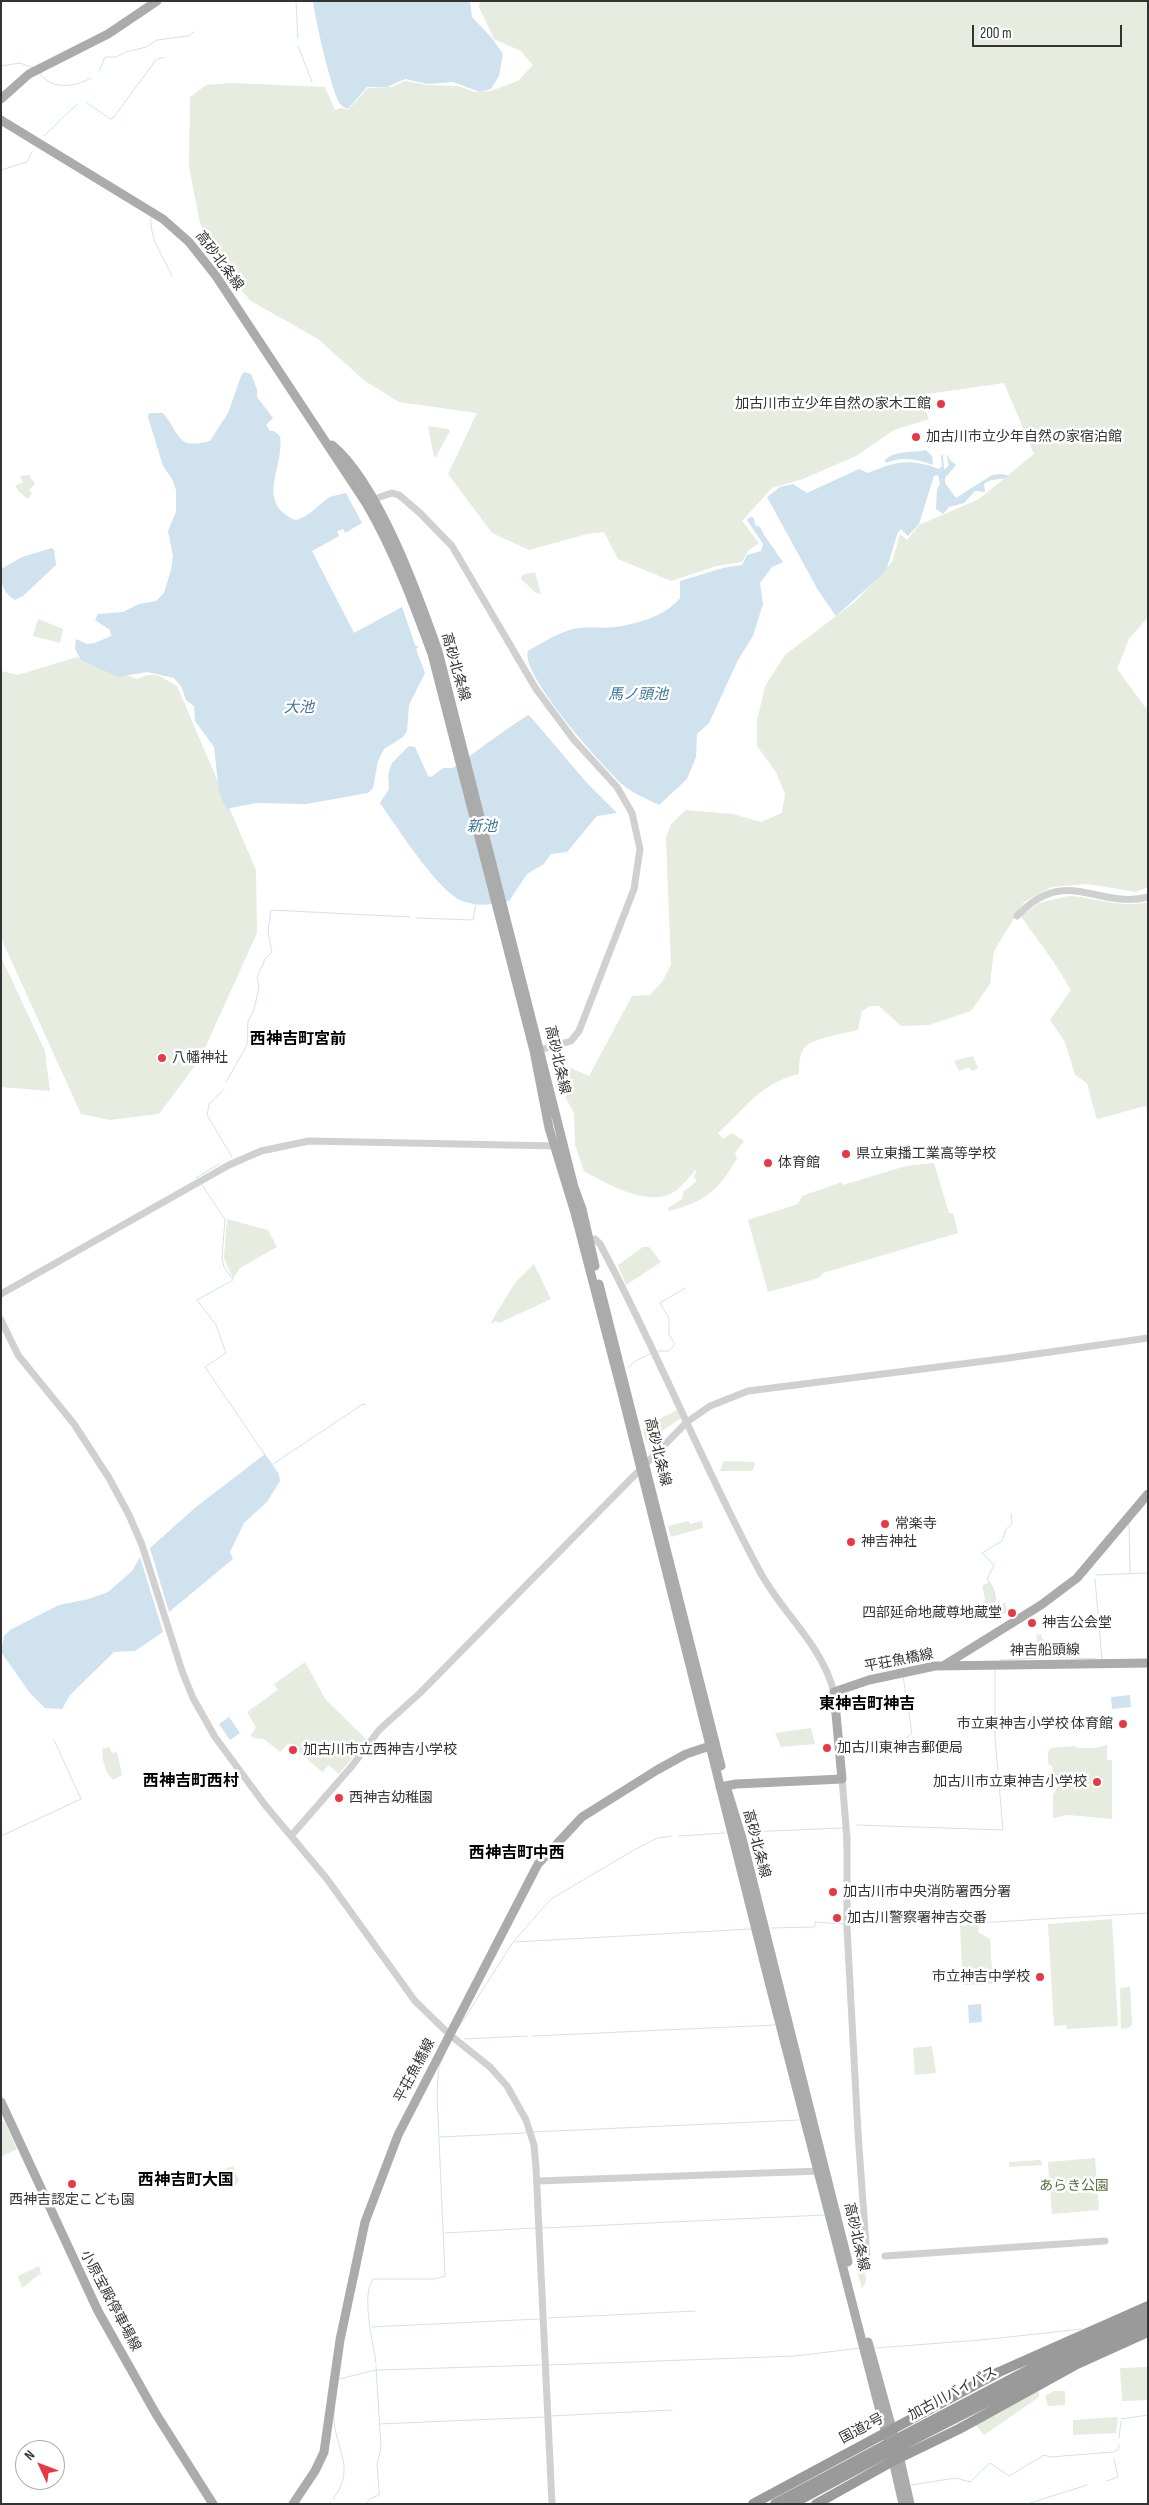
<!DOCTYPE html>
<meta charset="utf-8">
<style>
body{margin:0}
#map{position:relative;width:1149px;height:2505px;overflow:hidden;background:#fff;font-family:"Sofia Sans Condensed",sans-serif}
canvas{display:block}
.frame{position:absolute;inset:0;border:2px solid #333;pointer-events:none}
.north{position:absolute;left:15px;top:2440px;width:50px;height:50px;box-sizing:border-box;background:#fff;border:1px solid #adadad;border-radius:50%;rotate:313deg;font-size:14px;font-weight:700;line-height:20px;text-align:center;color:#333}
.north::after{content:'';display:block;margin:auto;width:18px;height:22px;background:#e63946;clip-path:polygon(50% 0,100% 100%,50% 72%,0 100%)}
.scale{position:absolute;left:972px;top:25px;width:150px;height:22px;box-sizing:border-box;border:2px solid #333;border-top:0;padding-left:6px;font-size:15px;line-height:18px;white-space:nowrap;color:#333;-webkit-text-stroke:4px #fff;paint-order:stroke}
</style>
<div id="map">
<canvas width="1149" height="2505"></canvas>
<div class="frame"></div>
<div class="north">N</div>
<div class="scale">200 m</div>
</div>
<script>
const c = document.querySelector('canvas').getContext('2d');
c.lineJoin = 'round';
function paint(path, color) {
  c.fillStyle = color;
  c.fill(path, 'evenodd');
}
function strokePath(path, color, width, dash) {
  c.strokeStyle = color;
  c.lineWidth = width;
  c.lineCap = dash ? 'butt' : 'round';
  c.setLineDash(dash || []);
  c.stroke(path);
}
function drawText(font, color, halo, rows, align = 'center') {
  c.font = font + ' "Sofia Sans Condensed","Noto Sans JP",sans-serif';
  c.lineWidth = 5;
  c.setLineDash([]);
  c.textBaseline = 'middle';
  c.strokeStyle = halo;
  c.fillStyle = color;
  for (const [text, x, y, turn = 0] of rows) {
    c.save();
    c.translate(x, y);
    c.rotate((+turn || 0) * Math.PI / 180);
    c.textAlign = isNaN(turn) ? turn : align;
    if (halo) c.strokeText(text, 0, 0);
    c.fillText(text, 0, 0);
    c.restore();
  }
}
paint(new Path2D(`
 M480,1H1148V617L1129,639L1117,669L1148,711V887L1136,892L1088,884L1052,887L1024,902L994,951L990,984L971,1011L929,1025L901,1026L879,1006H870L862,1011L858,1030C846,1033 813,1038 805,1047C799,1054 799,1066 799,1074C760,1083 746,1108 718,1133L723,1139L732,1133L744,1141L735,1153L737,1158C718,1191 705,1202 669,1211L668,1208L682,1199L683,1192L697,1181L694,1177L697,1169C688,1177 680,1191 668,1195C641,1204 606,1183 584,1171L575,1145L574,1113L561,1089L569,1067L589,1076L632,996L650,995L662,982L671,965L666,838L671,824L686,810L733,814L761,822L782,813L785,794L776,772L757,746V721L765,686L785,655L856,601L892,562L900,534L907,540L919,525L979,499L1034,454L1004,383L920,395L929,419L894,430L856,456L803,479L772,488L742,521L759,543L748,551L742,562L717,566L671,581L618,559L604,532L587,534L529,550L492,533L448,474L477,413L399,402L365,381L318,339L251,301L222,269L200,223L189,167L190,97L206,85L231,83L325,87L335,110L341,108L348,110L368,88L392,87L405,81L427,85L458,86L475,92L491,91L518,81L533,65L521,51L494,39L479,7Z
 M428,426L448,429L450,431L436,457H434Z
 M29,475L35,484L29,490L32,493L28,499L19,492L15,486L23,482L20,476Z
 M535,572L541,594L536,593L521,579L522,575Z
 M38,619L63,629L60,643L33,636Z
 M77,657L137,679C155,670 161,677 177,686L256,870L257,933L200,1059L159,1114L110,1120L81,1114L1,938V671L18,675Z
 M1068,896C1096,897 1120,909 1148,902V1110L1145,1106L1098,1119L1096,1117L1087,1083L1075,1075L1065,1042L1050,1020L1071,990L1053,961L1022,918V915L1039,903Z
 M1,957L45,1051L50,1091L1,1087Z
 M973,1056L978,1068L972,1071L969,1067L959,1071L954,1061Z
 M934,1163L949,1213H953L958,1233L823,1273L819,1278L768,1292L748,1220L798,1204L802,1196L842,1182L843,1185L906,1166Z
 M227,1219L268,1230L277,1247L240,1268L233,1279L224,1258Z
 M643,1247H649L661,1262L626,1285L618,1265Z
 M534,1264L551,1299L499,1323L496,1321L490,1324L514,1284Z
 M677,1410L681,1418L646,1442L643,1428Z
 M724,1461L754,1462L755,1465L752,1471H720Z
 M689,1521L690,1524L702,1521L703,1528L671,1537L668,1526Z
 M989,1582C995,1589 997,1598 994,1606L1005,1603L1008,1612L1001,1615L983,1606L985,1599L982,1586Z
 M1041,1634L1042,1639L1049,1641L1050,1656H1040L1036,1635Z
 M305,1662L326,1700L367,1740L339,1774L329,1765L322,1772L289,1743L280,1752L264,1739L253,1738L251,1735L256,1727L247,1712L278,1690L274,1684Z
 M811,1728L815,1744L781,1747L775,1733Z
 M1107,1745V1760H1112V1819L1068,1815L1053,1818V1795L1057,1788L1052,1766L1048,1764V1752L1051,1748L1075,1746L1077,1748H1095Z
 M109,1747L112,1753L117,1752L122,1775L113,1780C104,1771 103,1761 102,1749Z
 M1112,1919L1118,2026L1067,2029L1066,2025L1054,2026L1048,1924Z
 M979,1924L978,1932L990,1939L993,1984L963,1985L960,1926Z
 M1130,1987L1132,2025L1129,2028L1121,2029L1120,1988Z
 M932,2046L936,2073L915,2075L913,2048Z
 M1,2121H4L17,2149L1,2157Z
 M1095,2158L1099,2210L1052,2214L1048,2162Z
 M1040,2160L1043,2165L1009,2167V2162Z
 M233,2166L239,2181L234,2187L225,2185L224,2169Z
 M864,2262L866,2281L862,2289L855,2264Z
 M39,2266L41,2273L22,2288L18,2276Z
 M1148,2367V2400L1122,2401L1120,2368Z
 M1035,2390L1039,2392V2397L984,2435L974,2423Z
 M1054,2391H1065V2405L1048,2406L1045,2396Z
 M1118,2417L1116,2433L1073,2435V2420Z`), '#e6ecdf');
paint(new Path2D(`
 M313,1H470L472,17L491,37L503,54L499,76L491,89L480,92L453,82L428,84L405,79L387,87H367L348,109C346,108 343,107 341,105C332,95 315,18 313,1Z
 M244,372L251,374L257,389V397L273,418L266,425L270,431H274L280,436C285,468 254,501 295,520C307,518 314,509 323,502C330,495 338,495 346,493L362,523L345,533L343,529L337,531L339,536L312,551L354,633L402,607L415,645L419,647L416,649L425,673L409,705L407,731L403,737L384,749L378,761L373,788L368,793L306,804L256,803L226,809L219,792L214,747L195,721L194,706L186,700L181,686L174,678L147,672L118,677L81,660L75,649L76,639L87,644L95,643L111,636L110,630L95,620L98,614L123,612L139,604L156,601L164,593L171,570L173,556L168,531L176,512V490L172,479L163,466L148,417L149,413H163C181,434 175,450 210,441L228,413L241,376Z
 M926,450L932,456L933,465C918,459 901,456 886,463L885,460C895,450 914,453 926,450Z
 M946,453L950,460L956,465L945,478V483L956,498L992,475L1002,474L1009,476C1002,481 993,477 984,484L985,492L975,491L964,503L949,507L943,514L936,509L937,490L940,483L938,475L934,476L919,524L908,536L901,529L898,532L886,571L836,616L818,590L767,497L780,487L793,484L807,493L859,469L868,473C896,461 910,458 939,469L942,466L941,456L943,454L944,470L949,465Z
 M750,517L754,518L755,525L760,527L764,535L783,562L772,567L760,583L763,604L753,636L738,660L709,723L697,734L696,757L687,779L659,805C647,799 632,793 622,784C603,767 519,673 528,651C543,642 556,634 573,629C586,626 601,629 615,627C637,624 666,616 680,598V581L723,568L742,565L747,555L761,551L763,544L747,520Z
 M52,548L54,550L56,565L23,596L15,600C2,592 1,583 1,569L22,557Z
 M529,715L587,783L617,813L597,816L567,852L551,854L544,864L527,874L509,901C493,905 476,907 460,900C437,889 396,826 380,803L389,789L388,775L392,763L409,746L415,747L428,776L431,777L443,768H453C463,761 524,716 529,715Z
 M265,1454L279,1474L280,1481L267,1502L244,1523L230,1552L233,1559L169,1612L150,1548L196,1507Z
 M140,1557L163,1632L135,1651L114,1652L70,1695L62,1709L45,1708L30,1693L1,1652L4,1636L10,1630L59,1605L89,1599L108,1592L132,1571Z
 M1130,1695L1131,1707L1112,1709L1111,1697Z
 M229,1717L240,1733L230,1740L219,1724Z
 M981,2004L982,2022L969,2023L968,2005Z`), '#cfe2ee');
strokePath(new Path2D(`
 M296,1L298,38
 M298,46L312,82
 M1,66L20,63L34,68
 M99,71L105,57H116L126,52L146,47L157,40L188,36L194,32
 M39,72C50,91 75,87 91,78
 M86,102L110,119L113,118L156,60L164,57
 M44,136L77,104
 M1,170L27,162L32,152
 M151,215C149,240 163,255 172,276
 M416,918L473,920L476,904
 M226,1082L247,1045L248,1021L254,1010L259,987L257,978L265,959L272,952L268,932L271,910L410,917
 M224,1089L209,1104L207,1115L232,1157
 M196,1178L219,1164
 M202,1185L225,1219L222,1258L224,1267L233,1280L197,1300L216,1325L226,1353L205,1367L265,1455
 M658,1351H669L675,1344L669,1335V1318L660,1303L685,1288
 M628,1368L635,1361L650,1354
 M273,1464L363,1404L366,1405
 M1129,1524L1130,1573
 M1096,1575L1148,1573
 M1095,1579L1102,1660
 M983,1619L991,1614C998,1601 996,1591 987,1579L994,1565L982,1553L1002,1541L1006,1529L1012,1524L1011,1514
 M1000,1660L1056,1657L1097,1659
 M903,1676L912,1733L906,1738
 M857,1825L1003,1830L995,1738V1670
 M747,1832L843,1828L844,1846
 M1,1836L81,1799L54,1740
 M679,1836L725,1833
 M959,1924L1148,1913
 M771,1928L815,1927V1922L844,1924
 M515,1942L751,1929
 M459,2027L513,1942L551,1899L634,1850L657,1838L672,1836
 M533,2036L775,2025
 M465,2039L527,2036
 M532,2132L799,2120
 M440,2137L526,2133
 M542,2228L824,2215
 M445,2233L536,2228
 M548,2318L695,2311
 M372,2327L539,2319
 M875,2348L981,2340L1082,2329
 M376,2363C373,2342 361,2295 373,2279H434L445,2276L437,2093L439,2067L445,2053
 M548,2365L795,2356L861,2348
 M339,2379L376,2370L541,2365
 M550,2416L672,2410
 M1121,2419L1148,2415
 M379,2424L544,2417
 M1119,2438L1121,2421
 M1107,2481L1118,2477L1114,2459
 M911,2485L956,2478L970,2482L990,2463L1009,2476L1044,2455L1050,2457L1113,2452L1118,2450L1119,2444
 M333,2499C359,2466 331,2445 334,2411
 M328,2504L330,2502
 M366,2504L370,2499L379,2495V2491L377,2464L381,2448L376,2366
 M1027,2504L1087,2485`), '#cfe2ee', 1);
strokePath(new Path2D(`
 M371,500L392,493L399,495L420,513L452,546L536,689L574,740L617,787L632,813L640,849L634,889L579,1031L571,1041L536,1051
 M1017,916C1066,864 1097,910 1148,897
 M586,1240L595,1239L600,1244C657,1350 702,1464 759,1570C782,1614 820,1641 834,1692
 M1,1294L229,1165L261,1151L309,1141L558,1146
 M1,1320L18,1355L74,1424L109,1478L129,1515L142,1545L182,1671L193,1698L215,1737L265,1805L327,1879L415,2001L450,2035L490,2067L507,2086L526,2120L534,2145L536,2168L552,2504
 M842,1779L847,1838V1928L858,2133L867,2258
 M291,1836L352,1766L379,1730L420,1693L687,1422L710,1406L748,1391L1001,1359L1148,1338
 M537,2181L821,2171
 M885,2256L1105,2241`), '#d0d0d0', 7);
strokePath(new Path2D(`
 M1,99L29,74L108,34L157,1
 M1,120L163,219L189,242L216,276L366,503C394,551 413,602 432,654L534,1051L549,1128L575,1213L622,1393L768,1978L887,2438
 M332,445C378,483 418,594 438,651L574,1187L582,1209L595,1266
 M599,1284L721,1766
 M943,1666L1041,1605L1077,1578L1148,1494
 M726,1786L742,1838L848,2262
 M720,1787L736,1784L842,1779L834,1692L869,1680L935,1666L1148,1663
 M1,2102L98,2311L156,2414L213,2504
 M868,2342L894,2436
 M898,2451L910,2504
 M892,2456L903,2504
 M293,2504L315,2471L324,2452L340,2340L365,2222L398,2135L538,1864L582,1817L657,1770L686,1754L710,1746`), '#ababab', 9);
strokePath(new Path2D(`
 M899,2438L1063,2352L1148,2316
 M901,2446L1094,2347L1148,2324
 M753,2504L999,2372L1148,2306
 M775,2504L884,2446
 M792,2504L885,2454
 M816,2504L893,2461L959,2429L1075,2365L1148,2332`), '#9a9a9a', 10);
strokePath(new Path2D(`
 M884,2446L899,2438
 M885,2454L901,2446`), '#9a9a9a', 10);
for (const [x, y, r, color] of [
 [941,404,5,"#e63946"],
 [916,437,5,"#e63946"],
 [162,1058,5,"#e63946"],
 [846,1154,5,"#e63946"],
 [768,1163,5,"#e63946"],
 [885,1524,5,"#e63946"],
 [851,1542,5,"#e63946"],
 [1012,1613,5,"#e63946"],
 [1032,1623,5,"#e63946"],
 [1123,1724,5,"#e63946"],
 [827,1748,5,"#e63946"],
 [293,1750,5,"#e63946"],
 [1097,1782,5,"#e63946"],
 [339,1798,5,"#e63946"],
 [833,1892,5,"#e63946"],
 [837,1918,5,"#e63946"],
 [1040,1977,5,"#e63946"],
 [72,2184,5,"#e63946"]
]) {
  const dot = new Path2D();
  dot.arc(x, y, r, 0, 2 * Math.PI);
  c.fillStyle = color;
  c.fill(dot);
  strokePath(dot, '#fff', 2);
}
drawText('14px', '#333', '#fff', [
 ["高砂北条線",219,261,53],
 ["高砂北条線",455,667,74],
 ["高砂北条線",557,1060,77],
 ["高砂北条線",657,1452,76],
 ["神吉船頭線",1045,1651,-1],
 ["平荘魚橋線",899,1661,-11],
 ["高砂北条線",756,1844,75],
 ["平荘魚橋線",415,2071,-62],
 ["高砂北条線",856,2237,77],
 ["小原宝殿停車場線",110,2301,62],
 ["加古川バイパス",953,2394,-28],
 ["国道2号",862,2429,-28]
]);
drawText('14px', '#333', '#fff', [
 ["加古川市立少年自然の家木工館",931,404,"right"],
 ["加古川市立少年自然の家宿泊館",926,437],
 ["八幡神社",172,1058],
 ["県立東播工業高等学校",856,1154],
 ["体育館",778,1163],
 ["常楽寺",895,1524],
 ["神吉神社",861,1542],
 ["四部延命地蔵尊地蔵堂",1002,1613,"right"],
 ["神吉公会堂",1042,1623],
 ["市立東神吉小学校 体育館",1113,1724,"right"],
 ["加古川東神吉郵便局",837,1748],
 ["加古川市立西神吉小学校",303,1750],
 ["加古川市立東神吉小学校",1087,1782,"right"],
 ["西神吉幼稚園",349,1798],
 ["加古川市中央消防署西分署",843,1892],
 ["加古川警察署神吉交番",847,1918],
 ["市立神吉中学校",1030,1977,"right"],
 ["西神吉認定こども園",72,2200,"center"]
], 'left');
drawText('14px', '#56703f', '#fff', [
 ["あらき公園",1074,2186]
]);
drawText('italic 15px', '#3f7597', '#fff', [
 ["馬ノ頭池",638,695],
 ["大池",299,708],
 ["新池",482,827]
]);
drawText('bold 16px', '#000', '#fff', [
 ["西神吉町宮前",298,1040],
 ["東神吉町神吉",867,1705],
 ["西神吉町西村",191,1782],
 ["西神吉町中西",517,1854],
 ["西神吉町大国",186,2181]
]);
</script>
